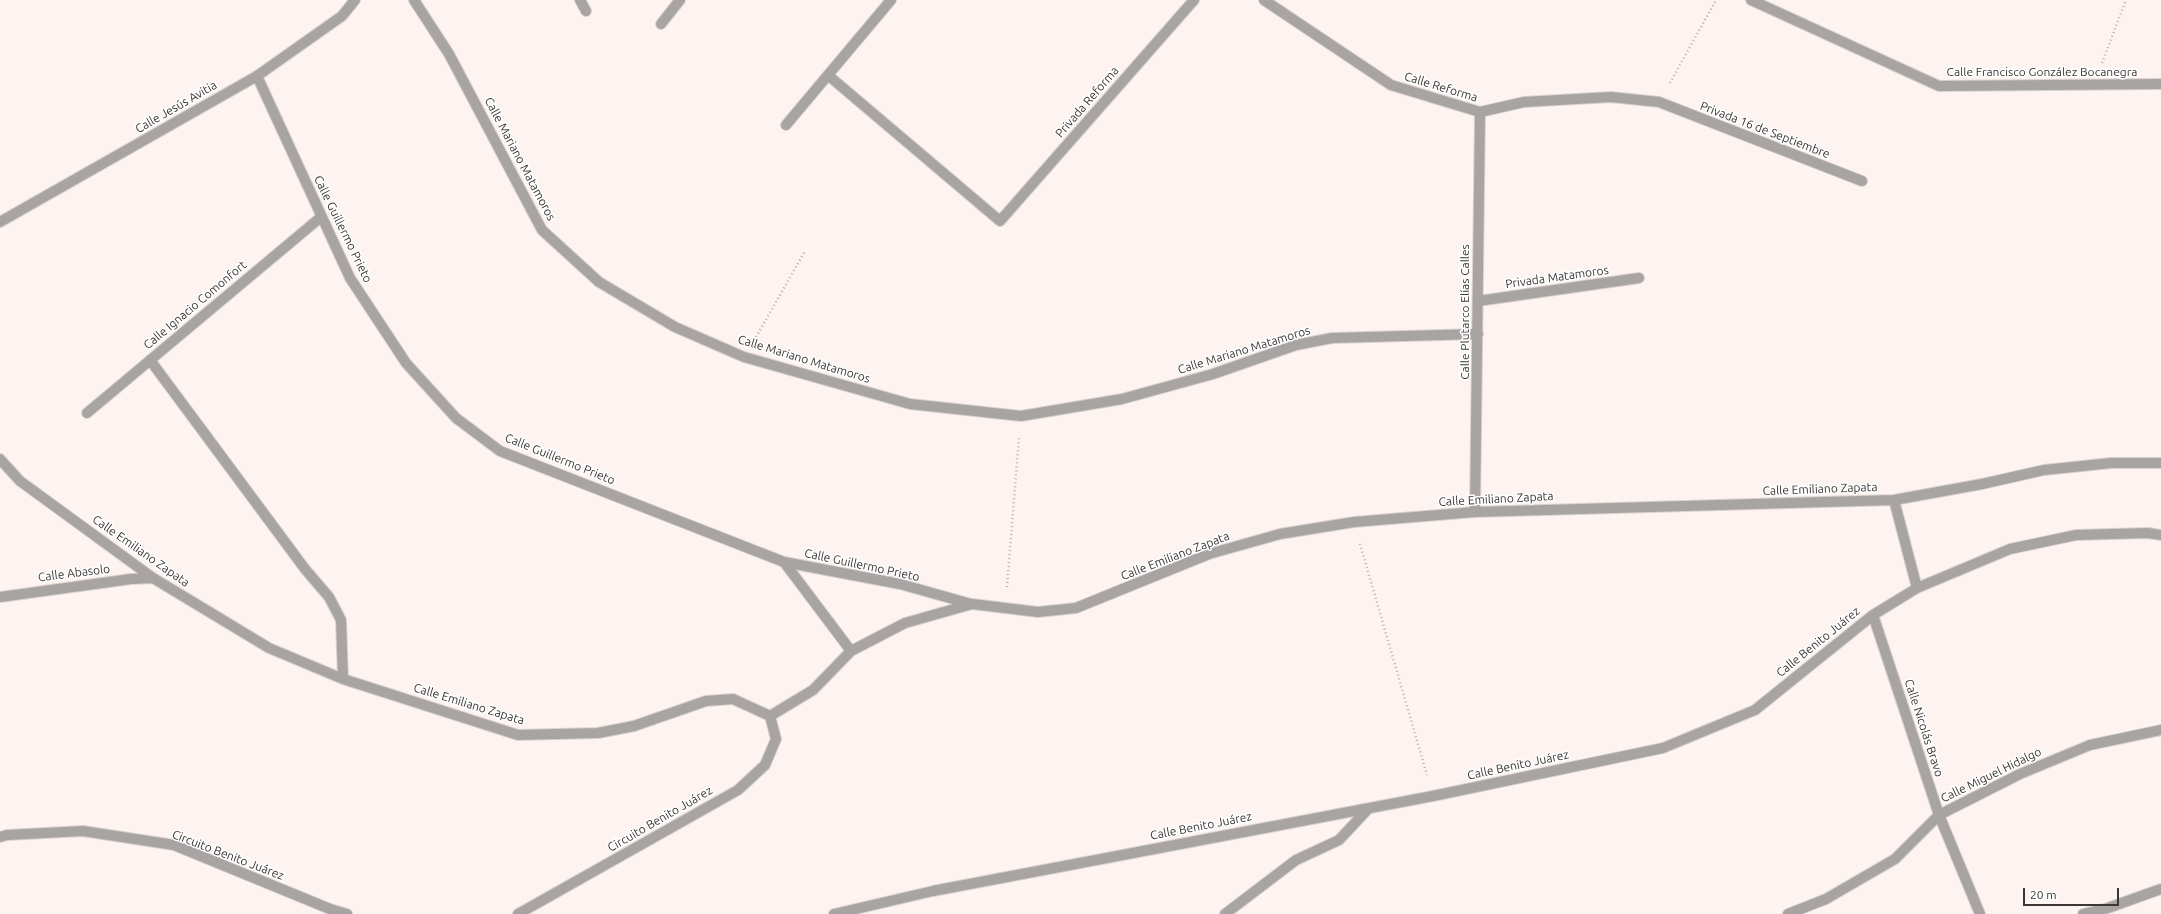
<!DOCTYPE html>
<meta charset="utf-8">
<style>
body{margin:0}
#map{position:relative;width:2161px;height:914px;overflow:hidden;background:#fdf4f1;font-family:Ubuntu,sans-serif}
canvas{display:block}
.scale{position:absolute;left:2023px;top:888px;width:96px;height:18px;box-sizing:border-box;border:2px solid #3a3736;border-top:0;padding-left:5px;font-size:12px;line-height:14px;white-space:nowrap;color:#3a3736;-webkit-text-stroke:3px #fff;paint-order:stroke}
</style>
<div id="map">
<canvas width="2161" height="914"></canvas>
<div class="scale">20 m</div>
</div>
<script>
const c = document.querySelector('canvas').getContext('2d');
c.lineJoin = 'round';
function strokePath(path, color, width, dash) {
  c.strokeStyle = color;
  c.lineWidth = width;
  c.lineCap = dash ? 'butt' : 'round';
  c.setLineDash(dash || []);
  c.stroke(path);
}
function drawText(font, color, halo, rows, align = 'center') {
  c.font = font + ' Ubuntu,sans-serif';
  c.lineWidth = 3;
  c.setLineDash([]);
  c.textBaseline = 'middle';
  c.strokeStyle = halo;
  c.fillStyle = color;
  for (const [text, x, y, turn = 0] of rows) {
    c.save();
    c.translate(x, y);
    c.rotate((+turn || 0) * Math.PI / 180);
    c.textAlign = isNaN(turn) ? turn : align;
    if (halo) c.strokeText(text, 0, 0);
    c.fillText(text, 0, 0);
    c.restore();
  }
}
const minor = new Path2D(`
 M414,0L449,54L542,230L599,282L675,327L744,357L910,404L1021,416L1122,399L1213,374L1296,345L1332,338L1478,334
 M580,0L586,11
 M1264,0L1391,85L1480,112L1524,102L1611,97L1659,102L1862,181
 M1751,0L1939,86L2161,84
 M661,24L680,0
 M257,76L350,278L406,363L456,418L500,451L784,562L900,584L971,604
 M829,76L1000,221L1194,0
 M786,125L891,0
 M1478,301L1639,278
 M150,360L305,569L329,597L341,620L343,679
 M87,413L321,217
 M0,459L20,481L153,578L269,648L343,679L518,735L598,733L634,726L706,701L733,699L770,716
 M1894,500L1917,588
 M1475,512L1480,112
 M784,562L851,651
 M0,597L131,579L153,578
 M1873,615L1939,815L1980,914
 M770,716L813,690L851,651L905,623L972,604L1038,612L1076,608L1209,554L1280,534L1354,522L1475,512L1894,500L1982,484L2044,470L2111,463H2161
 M0,837L7,835L83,831L174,845L330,909L347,914
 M518,914L738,790L765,765L776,739L770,716
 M834,914L933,891L1433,796L1663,748L1755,710L1873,615L1917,588L2010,549L2076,535L2148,533L2161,535
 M1225,914L1296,860L1339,840L1369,808
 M1788,914L1826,899L1895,859L1939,815L2020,774L2090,745L2161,730
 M2083,914L2108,908L2161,889`);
const tertiary = new Path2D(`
 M0,222L257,76L342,16L355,0`);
strokePath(minor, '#dad2cf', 12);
strokePath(tertiary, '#dad2cf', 12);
strokePath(new Path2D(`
 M2102,63L2126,0
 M1670,83L1716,0
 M756,337L805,251
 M1360,544L1427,775
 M1007,587L1019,437`), '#b8b1af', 2.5, [1, 3]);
strokePath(minor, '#a8a4a3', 10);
strokePath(tertiary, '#a8a4a3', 10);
drawText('12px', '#3a3736', '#fff', [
 ["Calle Francisco González Bocanegra",2042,72],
 ["Calle Reforma",1441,87,17],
 ["Privada Reforma",1087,102,-49],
 ["Calle Jesús Avitia",176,107,-30],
 ["Privada 16 de Septiembre",1765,130,21],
 ["Calle Mariano Matamoros",520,159,62],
 ["Calle Guillermo Prieto",343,229,64],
 ["Privada Matamoros",1557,277,-8],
 ["Calle Ignacio Comonfort",195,305,-40],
 ["Calle Plutarco Elías Calles",1465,312,-90],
 ["Calle Mariano Matamoros",1244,350,-17],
 ["Calle Mariano Matamoros",804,359,17],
 ["Calle Guillermo Prieto",560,459,22],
 ["Calle Emiliano Zapata",1820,489,-2],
 ["Calle Emiliano Zapata",1496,499,-3],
 ["Calle Emiliano Zapata",141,551,35],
 ["Calle Emiliano Zapata",1175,556,-21],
 ["Calle Guillermo Prieto",862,565,12],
 ["Calle Abasolo",74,573,-7],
 ["Calle Benito Juárez",1818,642,-39],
 ["Calle Emiliano Zapata",469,704,17],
 ["Calle Nicolás Bravo",1924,728,72],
 ["Calle Benito Juárez",1518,765,-12],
 ["Calle Miguel Hidalgo",1991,775,-26],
 ["Circuito Benito Juárez",660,819,-30],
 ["Calle Benito Juárez",1201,826,-11],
 ["Circuito Benito Juárez",228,855,21]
]);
</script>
